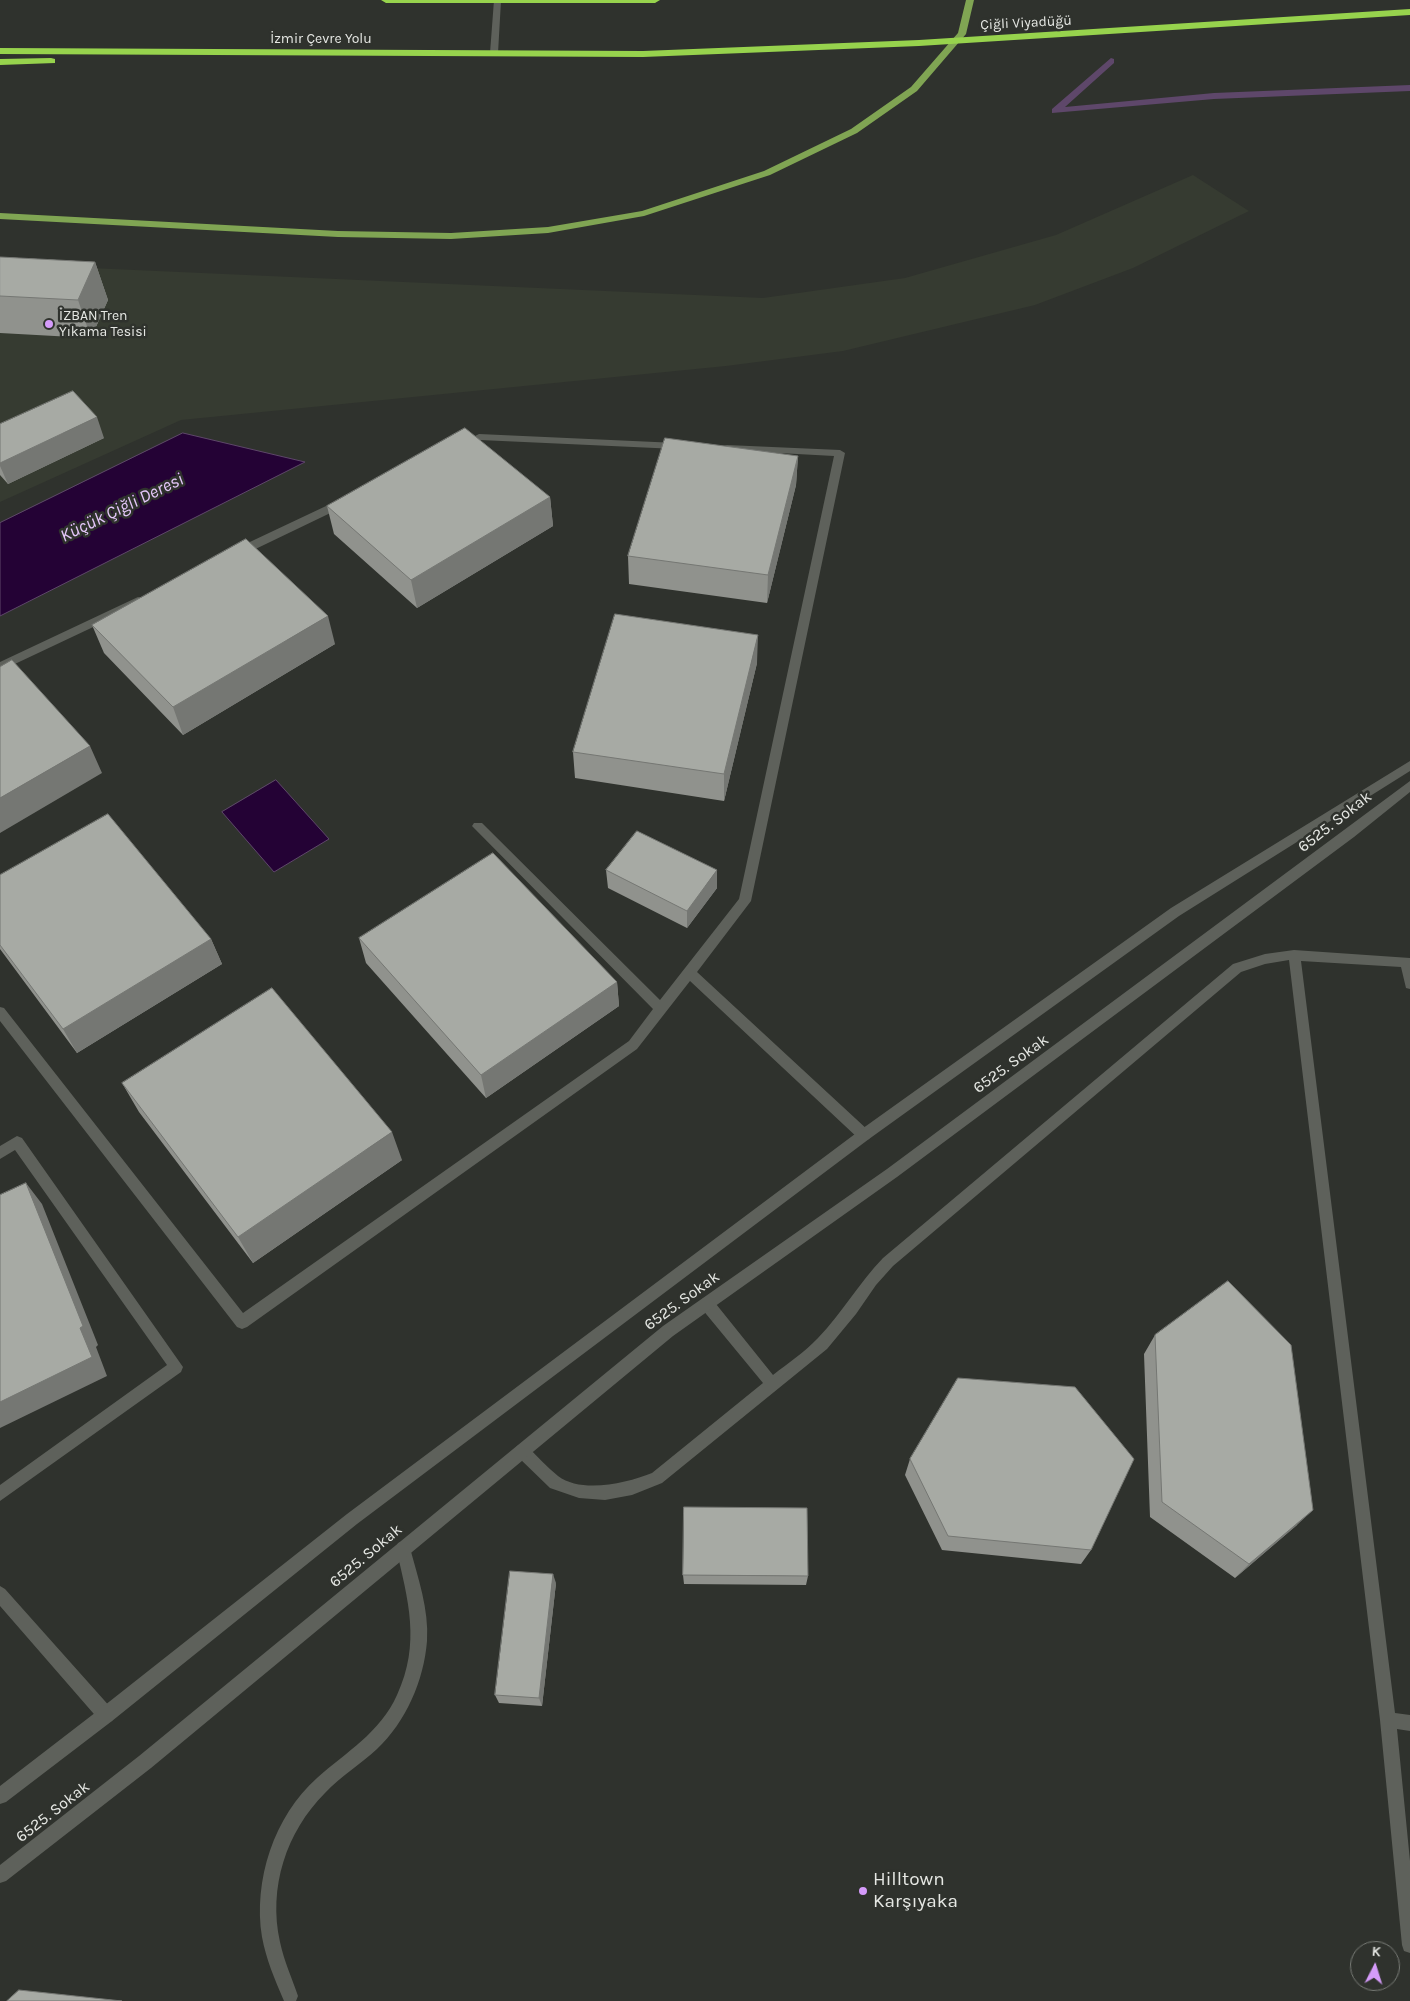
<!DOCTYPE html>
<meta charset="utf-8">
<style>
body{margin:0}
#map{position:relative;width:1410px;height:2001px;overflow:hidden;background:#2f322d;font-family:Karla,sans-serif}
canvas{display:block}
.north{position:absolute;left:1350px;top:1941px;width:50px;height:50px;box-sizing:border-box;background:#2f322d;border:1px solid #787b76;border-radius:50%;rotate:5deg;font-size:14px;font-weight:700;line-height:20px;text-align:center;color:#e6e8e4}
.north::after{content:'';display:block;margin:auto;width:18px;height:22px;background:#d59bfa;clip-path:polygon(50% 0,100% 100%,50% 72%,0 100%)}
</style>
<div id="map">
<canvas width="1410" height="2001"></canvas>
<div class="north">K</div>
</div>
<script>
const c = document.querySelector('canvas').getContext('2d');
c.lineJoin = 'round';
function paint(path, color) {
  c.fillStyle = color;
  c.fill(path, 'evenodd');
}
function strokePath(path, color, width, dash) {
  c.strokeStyle = color;
  c.lineWidth = width;
  c.lineCap = dash ? 'butt' : 'round';
  c.setLineDash(dash || []);
  c.stroke(path);
}
function drawText(font, color, halo, rows, align = 'center') {
  c.font = font + ' Karla,sans-serif';
  c.lineWidth = 5;
  c.setLineDash([]);
  c.textBaseline = 'middle';
  c.strokeStyle = halo;
  c.fillStyle = color;
  for (const [text, x, y, turn = 0] of rows) {
    c.save();
    c.translate(x, y);
    c.rotate((+turn || 0) * Math.PI / 180);
    c.textAlign = isNaN(turn) ? turn : align;
    if (halo) c.strokeText(text, 0, 0);
    c.fillText(text, 0, 0);
    c.restore();
  }
}
paint(new Path2D(`
 M1193,175L1249,211L1133,268L1035,305L843,351L726,366L181,420L0,502V264L763,298L905,278L1056,235Z`), '#363b31');
const water = new Path2D(`
 M183,433L305,462L0,616V523Z
 M276,780L329,839L274,872L222,812Z`);
paint(water, '#240235');
strokePath(water, '#5e476a', 1);
paint(new Path2D(`
 M1111,58L1114,59V63L1065,107L1214,93L1410,85V91L1214,99L1052,113V109Z`), '#5e476a');
paint(new Path2D(`
 M494,0L501,1L498,53L494,55L490,53Z
 M479,434L677,443L682,446L677,449L480,440L462,448L457,445Z
 M727,445L840,450L845,453L751,901L697,972L869,1131L871,1135L869,1139L864,1141L859,1139L690,981L637,1049L247,1327L242,1329L237,1327L0,1021V1007L4,1008L243,1313L629,1041L653,1009L472,826L474,823H482L660,1000L739,899L834,456L723,450V446Z
 M343,498L347,499L348,502L347,505L243,555L239,556L234,552L235,549Z
 M138,597L142,598L143,601L142,604L0,671V662Z
 M1294,950L1410,958V989L1406,988L1401,967L1301,961L1395,1713L1410,1715V1731L1397,1729L1410,1861V1953L1404,1951L1402,1945L1380,1720L1289,960L1265,964L1241,972L893,1266L876,1285L856,1314L827,1349L662,1483L632,1495L605,1500L579,1498L550,1488L517,1456L515,1451L517,1446L522,1444L527,1446C537,1456 547,1467 558,1476C582,1494 627,1483 652,1473L763,1383L702,1309L700,1304L702,1299L707,1297L712,1299L773,1375C788,1363 805,1352 818,1338C842,1313 859,1283 883,1258L1233,964L1265,954Z
 M17,1136L22,1138L183,1367L181,1372L0,1501V1485L167,1365L15,1150L0,1159V1146Z
 M403,1541L408,1543L410,1548C418,1578 429,1609 427,1641C424,1680 406,1722 377,1749C361,1764 341,1776 325,1793C286,1832 268,1888 280,1942C284,1961 292,1978 298,1996L296,2001H284C275,1980 266,1959 262,1937C253,1881 274,1816 317,1778C346,1752 380,1733 397,1695C421,1643 408,1600 396,1548L398,1543Z
 M0,1586L5,1589L112,1709L114,1715L112,1721L106,1723L100,1721L0,1606Z`), '#5e615b');
paint(new Path2D(`
 M1410,761V771L1179,916L869,1139L357,1524L112,1721L6,1802L0,1804V1786L100,1709L347,1514L859,1131L1171,908Z
 M1410,781V792L1354,837L897,1177L673,1336L151,1768L6,1881L0,1883V1865L139,1756L663,1326L887,1169Z`), '#5e615b');
paint(new Path2D(`
 M966,0H974L966,34L917,91L857,133L770,175L644,216L548,233L451,239L338,237L0,219V213L338,231L451,233L548,227L642,211L764,171L851,129L911,87L958,33Z`), '#80a553');
paint(new Path2D(`
 M381,0H660L655,3H386Z
 M1410,9V15L919,46L643,57L0,54V48L643,51L919,40Z
 M51,58L55,59V63L0,65V59Z`), '#97d34d');
paint(new Path2D(`
 M0,257L95,262L108,300L91,338L0,333Z
 M0,424L104,438L8,484L0,475Z
 M798,456L796,485L767,603L629,584L628,556Z
 M550,497L553,526L417,608L334,534L327,506Z
 M92,625L335,644L183,735L104,653Z
 M757,663L724,801L575,778L573,752Z
 M606,870L717,888L687,928L608,888Z
 M0,875L211,939L222,964L77,1053L0,949Z
 M359,938L617,982L619,1006L486,1098L366,963Z
 M122,1083L402,1160L253,1263L139,1112Z
 M1155,1335L1297,1525L1235,1578L1150,1517L1144,1354Z
 M910,1459L1091,1550L1081,1564L942,1550L905,1475Z
 M683,1575L808,1576L806,1585L684,1584Z
 M556,1583L542,1706L499,1703L495,1695Z`), '#90928d');
paint(new Path2D(`
 M95,262L108,300L91,338L78,300Z
 M97,417L104,438L8,484L0,466V463Z
 M798,456L796,485L767,603L768,575Z
 M550,497L553,526L417,608L411,580Z
 M328,616L335,644L183,735L173,707Z
 M758,635L757,663L724,801V774Z
 M90,746L102,773L0,833V798Z
 M717,870V888L687,928V911Z
 M211,939L222,964L77,1053L63,1029Z
 M617,982L619,1006L486,1098L481,1075Z
 M392,1132L402,1160L253,1263L238,1237Z
 M26,1183L42,1204L98,1345L96,1347L107,1376L0,1428V1402L80,1328Z
 M1313,1510L1297,1525L1235,1578L1249,1564Z
 M553,1574L556,1583L542,1706L539,1698Z`), '#757773');
const building = new Path2D(`
 M0,257L95,262L78,300L0,296Z
 M73,391L97,417L0,463V424Z
 M465,428L550,497L411,580L327,506Z
 M665,438L798,456L768,575L628,556Z
 M246,539L328,616L173,707L92,625Z
 M615,614L758,635L724,774L573,752Z
 M12,660L90,746L0,798V667Z
 M108,814L211,939L63,1029L0,945V875Z
 M637,831L717,870L687,911L606,870Z
 M493,853L617,982L481,1075L359,938Z
 M272,988L392,1132L238,1237L122,1083Z
 M26,1183L83,1326L80,1328L92,1357L0,1402V1195Z
 M1228,1281L1291,1345L1313,1510L1249,1564L1162,1502L1155,1335Z
 M958,1378L1075,1387L1134,1459L1091,1550L948,1536L910,1459Z
 M684,1507L807,1508L808,1576L683,1575Z
 M510,1571L553,1574L539,1698L495,1695Z
 M19,1990L122,2001H7Z`);
paint(building, '#a7aaa4');
strokePath(building, '#757773', 1);
for (const [x, y, r, color] of [
 [49,324,5,"#d59bfa"],
 [863,1891,5,"#d59bfa"]
]) {
  const dot = new Path2D();
  dot.arc(x, y, r, 0, 2 * Math.PI);
  c.fillStyle = color;
  c.fill(dot);
  strokePath(dot, '#2f322d', 2);
}
drawText('14px', '#e6e8e4', '#2f322d', [
 ["Çiğli Viyadüğü",1026,23,-3],
 ["İzmir Çevre Yolu",321,39]
]);
drawText('14px', '#e6e8e4', '#2f322d', [
 ["İZBAN Tren",59,316],
 ["Yıkama Tesisi",59,332]
], 'left');
drawText('16px', '#e6e8e4', '#2f322d', [
 ["6525. Sokak",1335,822,-38],
 ["6525. Sokak",1011,1064,-36],
 ["6525. Sokak",682,1301,-36],
 ["6525. Sokak",366,1556,-40],
 ["6525. Sokak",53,1812,-38]
]);
drawText('italic 18px', '#e5c7fa', '#2f322d', [
 ["Küçük Çiğli Deresi",122,508,-26]
]);
drawText('19px', '#e6e8e4', '#2f322d', [
 ["Hilltown",873,1880],
 ["Karşıyaka",873,1902]
], 'left');
</script>
